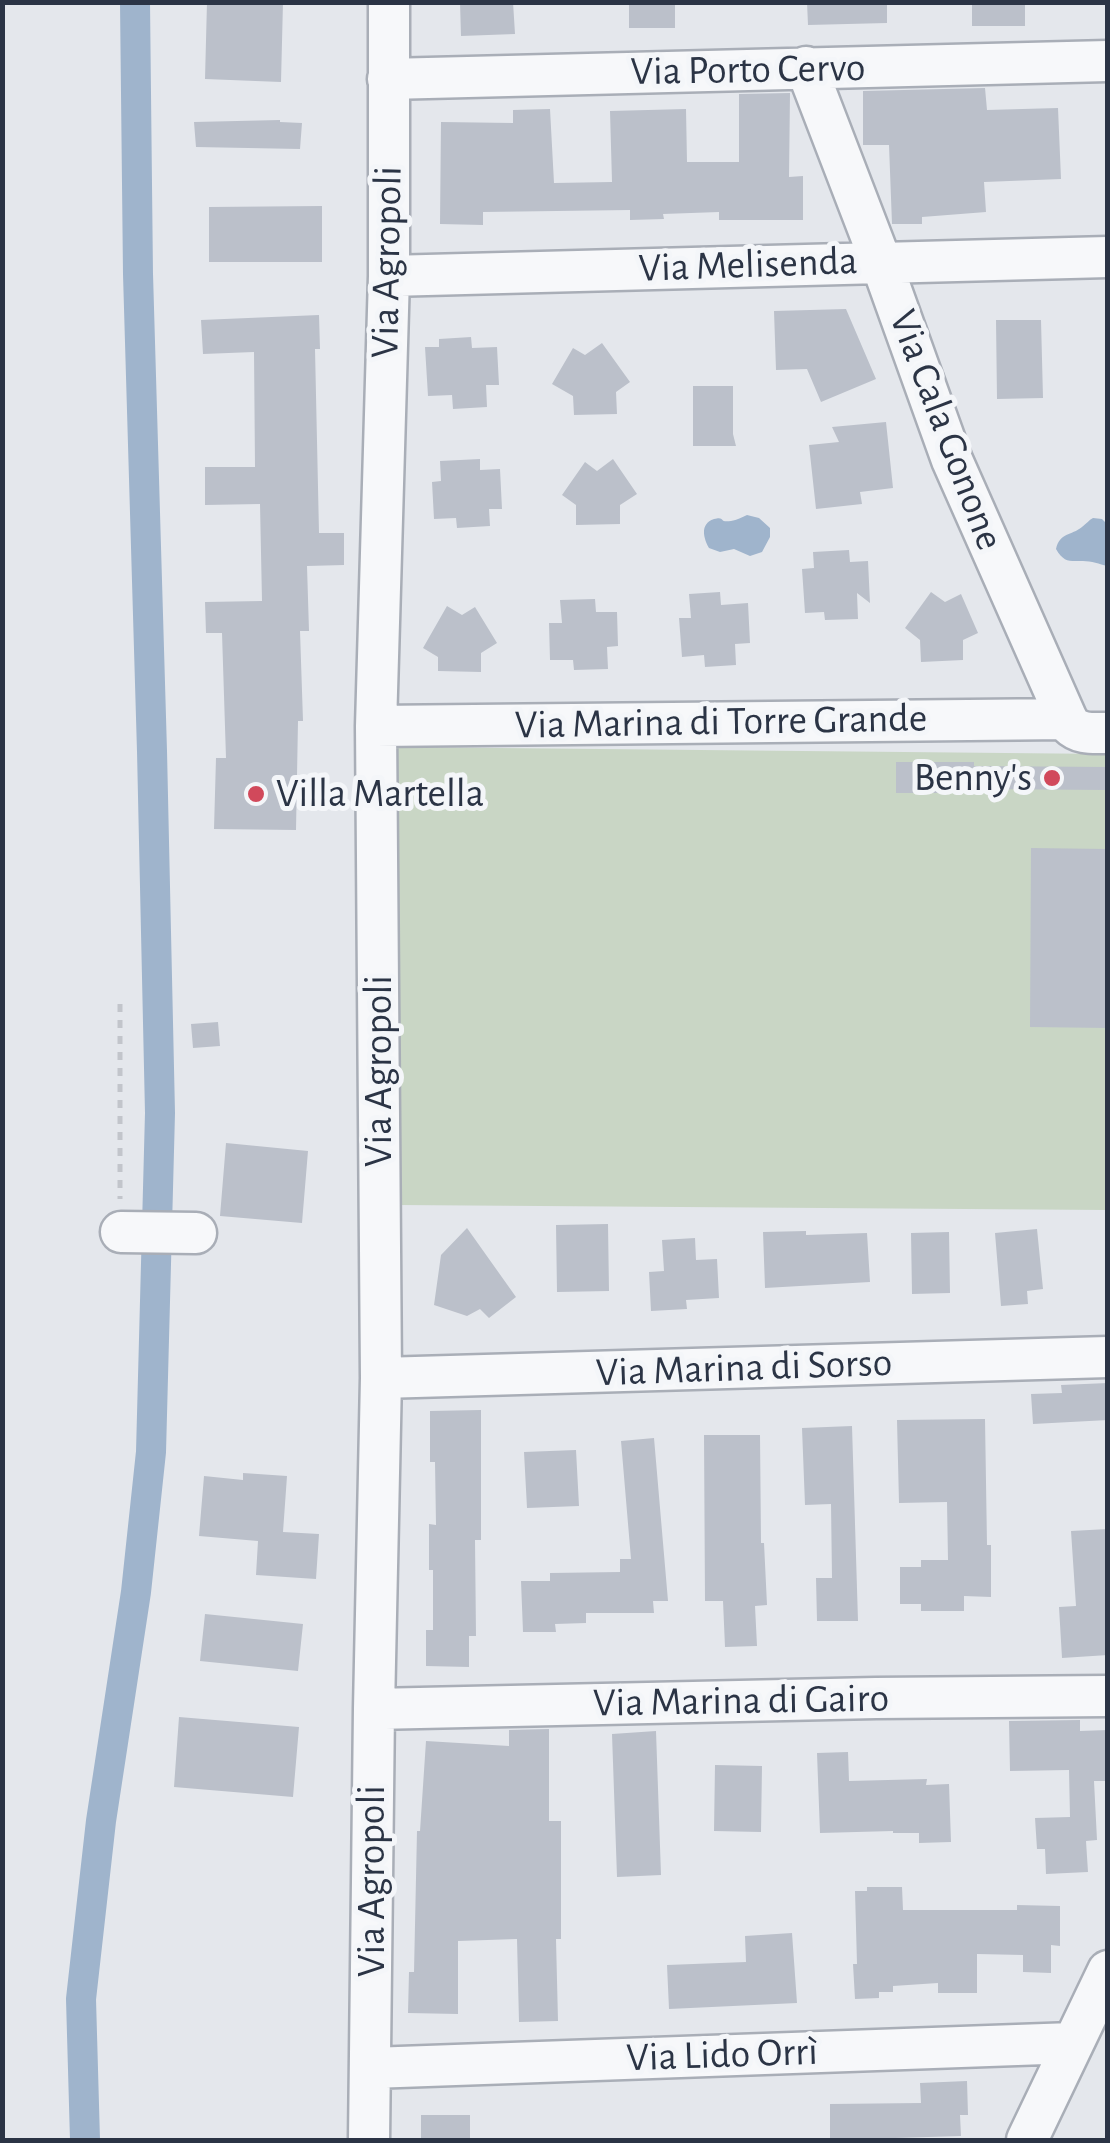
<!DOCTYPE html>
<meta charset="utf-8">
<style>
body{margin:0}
#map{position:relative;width:1110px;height:2143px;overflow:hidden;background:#e4e7ec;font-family:"Alegreya Sans",sans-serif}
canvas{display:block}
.frame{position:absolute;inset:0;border:5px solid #2b3445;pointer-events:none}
</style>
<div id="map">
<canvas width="1110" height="2143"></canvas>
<div class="frame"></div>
</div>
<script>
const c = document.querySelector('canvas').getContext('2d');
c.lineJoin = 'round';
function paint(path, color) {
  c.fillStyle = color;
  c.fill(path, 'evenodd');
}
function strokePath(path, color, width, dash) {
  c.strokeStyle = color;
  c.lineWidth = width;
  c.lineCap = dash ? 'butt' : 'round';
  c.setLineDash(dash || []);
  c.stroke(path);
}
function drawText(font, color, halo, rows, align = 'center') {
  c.font = font + ' "Alegreya Sans",sans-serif';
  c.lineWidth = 10;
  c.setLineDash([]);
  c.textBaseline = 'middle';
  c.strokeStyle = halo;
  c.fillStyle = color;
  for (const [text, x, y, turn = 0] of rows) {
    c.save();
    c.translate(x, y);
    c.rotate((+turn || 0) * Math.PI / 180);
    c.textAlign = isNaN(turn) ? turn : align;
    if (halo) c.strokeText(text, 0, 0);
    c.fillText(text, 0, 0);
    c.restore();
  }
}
paint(new Path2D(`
 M396,747L1107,754V1210L398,1205Z`), '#c9d6c5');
paint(new Path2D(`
 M747,515L759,518L770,528V537L762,552L750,556L734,549L720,552L709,548C704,539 699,524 714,519C726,516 718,523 731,521C737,520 742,517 747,515Z
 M1093,518L1102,519L1107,524V566C1100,564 1091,561 1083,561C1070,561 1064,563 1056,549C1060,532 1071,536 1082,527C1086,524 1089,520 1093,518Z`), '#9fb4cc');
strokePath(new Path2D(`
 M85,2140L81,1999L101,1821L136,1592L151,1452L160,1113L152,751L138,274L135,2`), '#9fb4cc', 30);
paint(new Path2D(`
 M207,2H283L281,82L205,79Z
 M460,2H513L515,34L461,36Z
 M629,2H675V28H629Z
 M807,2H887V23L808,25Z
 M972,2H1025V26H972Z
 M985,88L987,110L1058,108L1061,179L984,182L986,212L922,217V224H892L889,145H863V91Z
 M790,93L789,177L803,176V220H719V212L663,214L664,219L630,220V210L483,212V225L440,224L441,122L513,123V110L550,109L554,183L612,182L610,111L686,109L687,162H739V94Z
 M280,120V122L302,123L300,149L196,147L194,122Z
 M322,206V262H209V207Z
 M846,309L876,379L821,402L807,369L776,370L774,311Z
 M319,315L320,349H315L319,533H344V565L307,566L309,631H300L303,721H298L296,830L214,829L216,758H226L222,633H206L205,602L262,601L260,504L205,505V467H255L254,352L203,354L201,320Z
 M996,320H1041L1043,398L997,399Z
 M471,337L472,348L497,347L499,385H486L487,407L453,409L452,395L428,396L425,347H439V339Z
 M602,343L630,382L616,392L617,414L574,415L573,396L552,384L573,348L585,355Z
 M693,386H733V434L736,446H693Z
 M886,422L893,488L860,492L862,504L816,509L809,445L839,442L832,427Z
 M480,459V470L500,469L502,509H489L490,526L457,528L456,518L434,519L432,482L441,481L440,461Z
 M613,459L637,494L620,505V524L576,525V505L562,495L585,462L597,471Z
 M849,550L850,562L868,561L870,603L857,593L858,619L825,620L824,612L805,613L802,569L814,568L813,552Z
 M720,592L721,605L748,603L750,643L735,644L736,665L705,667L704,655L682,657L679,618H691L689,594Z
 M931,592L945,602L961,594L978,633L963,640V660L921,662L920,640L905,628Z
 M595,599L596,612H617L618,646L607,647L608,669L574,670L573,660H550L549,623H562L560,600Z
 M447,606L462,615L475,607L497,643L481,653V672L438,671V657L423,648Z
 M896,762H974V766L1108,767V790L974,789V793H896Z
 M1031,848L1108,849V1028L1030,1027Z
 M218,1022L220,1046L193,1048L191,1024Z
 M226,1143L308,1151L302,1223L220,1216Z
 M608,1224L609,1291L557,1292L556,1225Z
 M467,1228L516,1297L489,1318L480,1309L467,1316L434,1305L441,1255Z
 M1037,1229L1043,1289L1027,1291L1028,1304L1001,1306L995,1233Z
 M806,1231V1235L867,1233L870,1282L765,1288L763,1232Z
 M949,1232L950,1293L912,1294L911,1233Z
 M695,1238L696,1260L717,1259L719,1298L686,1300L687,1309L651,1311L649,1272L664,1271L662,1240Z
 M1108,1383V1420L1033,1424L1031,1394L1062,1393L1061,1385Z
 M481,1410V1540H475L476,1636H469V1667L426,1666V1630H433V1570H429V1524L436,1525L435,1462H430V1411Z
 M985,1419L987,1545H991V1597L964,1596V1611H921V1604H900V1567H921V1560H948L947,1502L899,1503L897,1420Z
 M852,1426L858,1621H817L816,1578H832L831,1504L805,1505L802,1428Z
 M704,1435H760L761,1543H764L767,1605L755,1606L757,1646L725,1647L723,1601H705Z
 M654,1438L668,1601H653L654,1613H586V1623L555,1624L556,1632H523L521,1581H550V1573L620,1572V1559H631L621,1441Z
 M576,1450L579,1506L527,1508L524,1452Z
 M243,1473L287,1476L283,1532L319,1534L316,1579L256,1575L258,1541L199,1536L204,1476L243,1480Z
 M1108,1529V1655L1062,1658L1059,1607L1076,1606L1071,1531Z
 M205,1614L303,1624L298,1671L200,1661Z
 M179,1717L299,1727L293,1797L174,1787Z
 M1080,1720V1731L1108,1730V1781H1094L1097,1840L1086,1841L1088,1872L1046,1874L1045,1849H1037L1035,1818L1070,1817L1069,1770L1010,1771L1009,1721Z
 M549,1729V1821H561V1939H556L558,2021L519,2022L517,1939L458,1941V2014L408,2013L409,1972H414L417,1831H420L426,1741L509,1746V1730Z
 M656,1731L661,1875L617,1877L612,1734Z
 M848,1752L849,1781L927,1779L926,1785L949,1784L951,1842L919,1843V1833H893V1831L820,1833L817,1753Z
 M715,1765L762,1766L761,1832L714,1831Z
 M867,1887H902L903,1910H1017V1905L1060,1906V1946L1051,1945V1973L1023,1972V1955L977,1954V1993H938V1983L893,1986V1992H879V1998L855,1999L853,1964H857L855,1891H867Z
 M792,1933L797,2003L669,2009L667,1965L746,1962L745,1936Z
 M967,2081L968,2115H960L961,2136L830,2140V2104L921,2103L920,2083Z
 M421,2115H470V2140H421Z`), '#bbc0ca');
const minor = new Path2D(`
 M806,67L881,262L952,460L1069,724C1080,735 1093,733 1108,733
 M388,79L1108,61
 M389,276L1108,257
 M376,726L1067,719
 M121,1232L196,1233
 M381,1378L1108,1357
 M374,1709L876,1698L1108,1696
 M371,2068L1073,2043
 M369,2140L374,1709L381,1378L376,726L389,276V2
 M1027,2140L1108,1971`);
strokePath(minor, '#a9aeb7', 45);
strokePath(new Path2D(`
 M120,1004V1199`), '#c2c5cb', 5, [8, 8]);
strokePath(minor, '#f7f8fa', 40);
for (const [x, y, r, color] of [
 [1052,778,10,"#d1495b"],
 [256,794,10,"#d1495b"]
]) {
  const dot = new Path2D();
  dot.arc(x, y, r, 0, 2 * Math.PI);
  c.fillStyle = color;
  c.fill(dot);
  strokePath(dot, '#f4f6f9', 4);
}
drawText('40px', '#2b3445', '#f4f6f9', [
 ["Via Porto Cervo",748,70,-1],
 ["Via Agropoli",387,262,-89],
 ["Via Melisenda",748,265,-2],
 ["Via Cala Gonone",946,430,69],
 ["Via Marina di Torre Grande",721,722,-1],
 ["Via Agropoli",379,1071,-90],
 ["Via Marina di Sorso",744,1368,-2],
 ["Via Marina di Gairo",741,1701,-1],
 ["Via Agropoli",372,1881,-90],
 ["Via Lido Orrì",722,2055,-2]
]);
drawText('40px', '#2b3445', '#f4f6f9', [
 ["Benny's",1032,778],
 ["Villa Martella",276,794,"left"]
], 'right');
</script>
